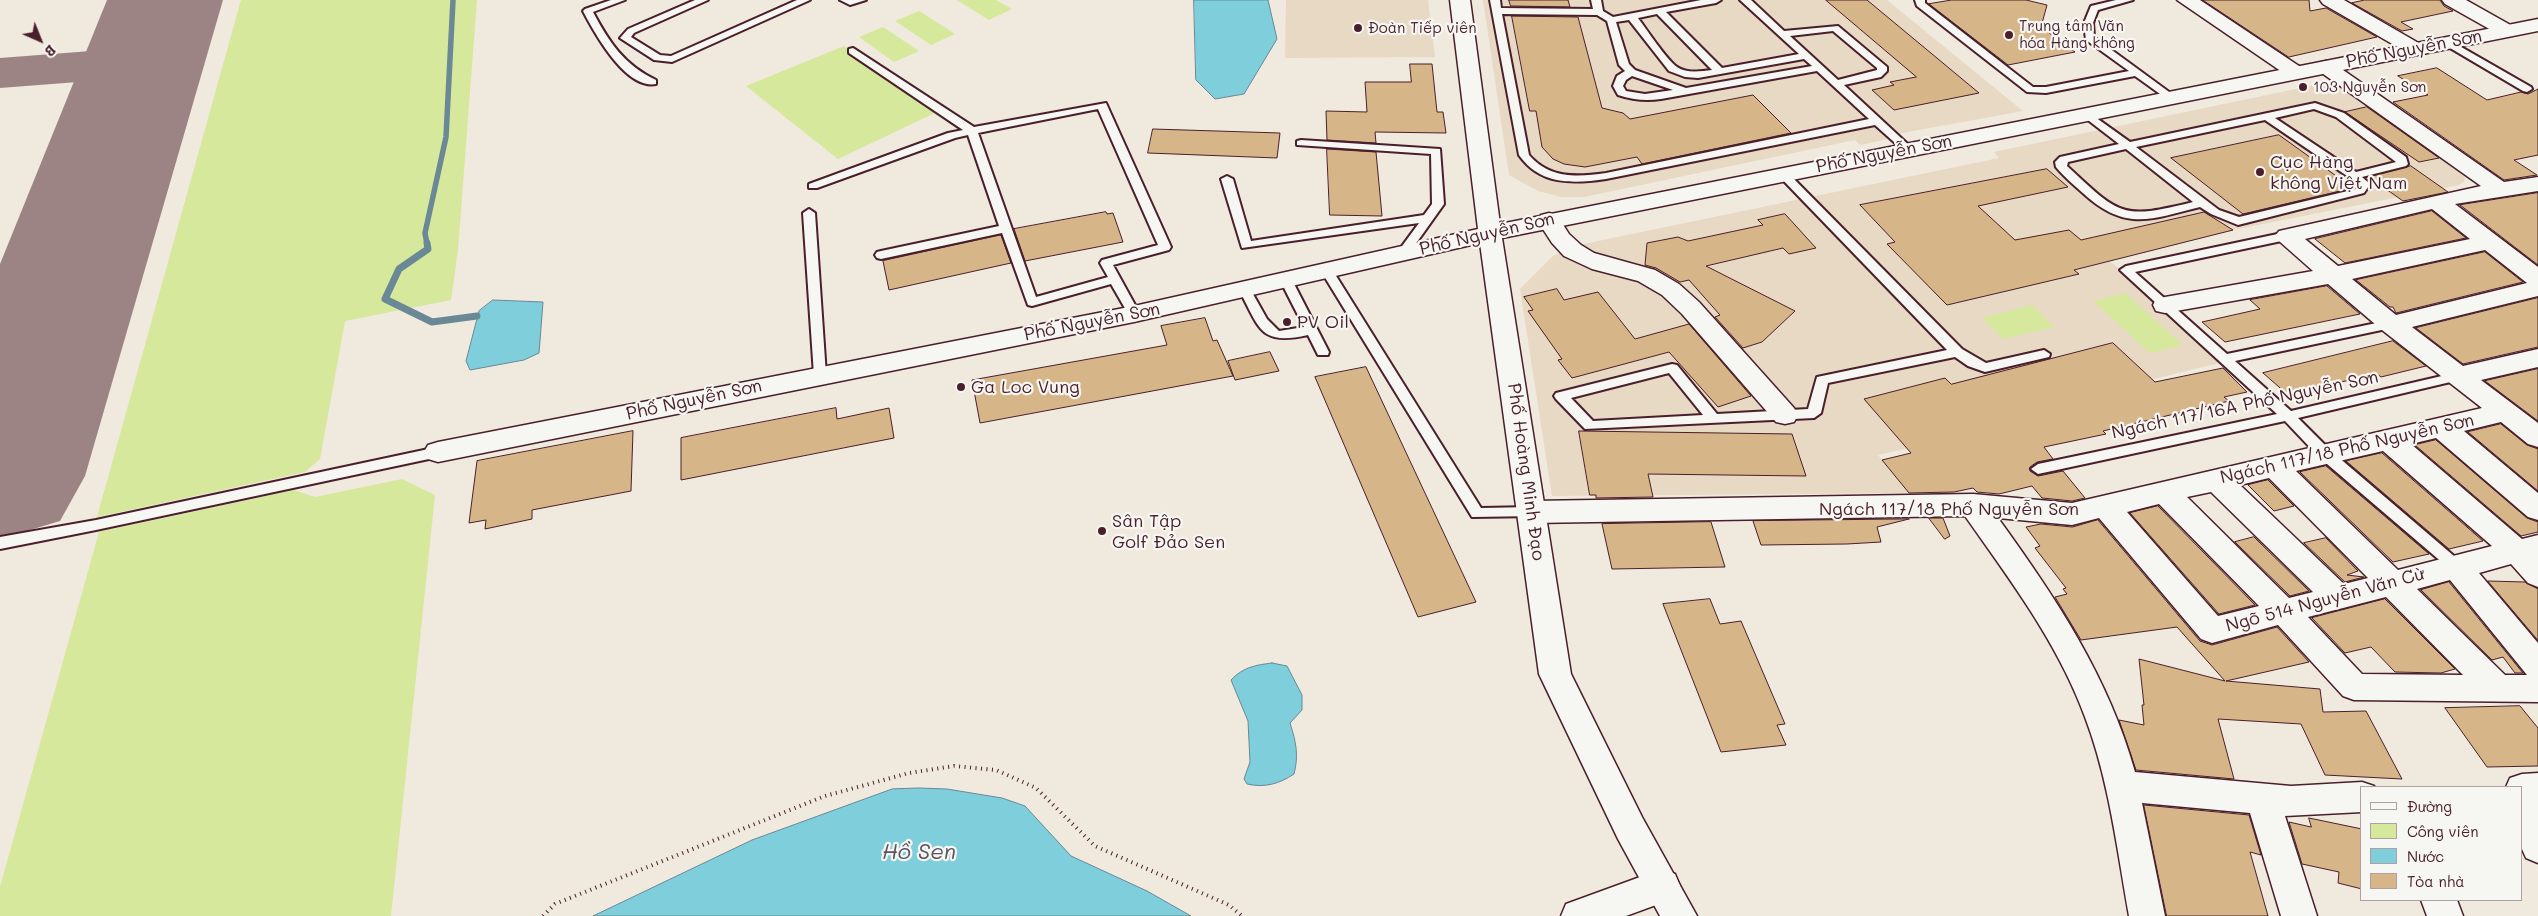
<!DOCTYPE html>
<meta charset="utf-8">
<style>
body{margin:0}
#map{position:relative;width:2538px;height:916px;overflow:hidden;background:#f0e9dd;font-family:Mali,sans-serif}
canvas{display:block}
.legend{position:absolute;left:2360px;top:786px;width:162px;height:115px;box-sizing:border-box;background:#f6f6f2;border:1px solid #b1a0a2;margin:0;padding:6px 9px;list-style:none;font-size:15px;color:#4a1f2b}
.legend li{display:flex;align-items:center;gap:10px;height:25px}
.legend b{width:25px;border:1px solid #b1a0a2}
.north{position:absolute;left:15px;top:15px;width:50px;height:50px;-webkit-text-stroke:4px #f6f6f2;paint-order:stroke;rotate:136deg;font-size:14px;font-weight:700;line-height:20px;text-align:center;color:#4a1f2b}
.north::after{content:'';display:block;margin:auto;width:18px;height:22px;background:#4a1f2b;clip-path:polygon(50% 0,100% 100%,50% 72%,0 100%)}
</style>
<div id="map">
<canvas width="2538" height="916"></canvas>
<ul class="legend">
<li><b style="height:6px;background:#f6f6f2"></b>Đường</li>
<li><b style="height:14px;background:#d5e89c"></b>Công viên</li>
<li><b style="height:14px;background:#7fcedc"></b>Nước</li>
<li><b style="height:14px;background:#d6b589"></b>Tòa nhà</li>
</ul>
<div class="north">B</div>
</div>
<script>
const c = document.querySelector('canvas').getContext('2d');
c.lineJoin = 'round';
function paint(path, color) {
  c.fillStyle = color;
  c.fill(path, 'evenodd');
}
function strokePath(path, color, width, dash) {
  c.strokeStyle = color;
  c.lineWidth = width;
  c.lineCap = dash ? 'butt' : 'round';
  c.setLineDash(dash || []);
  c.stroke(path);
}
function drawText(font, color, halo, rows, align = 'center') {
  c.font = font + ' Mali,sans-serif';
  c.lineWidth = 4.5;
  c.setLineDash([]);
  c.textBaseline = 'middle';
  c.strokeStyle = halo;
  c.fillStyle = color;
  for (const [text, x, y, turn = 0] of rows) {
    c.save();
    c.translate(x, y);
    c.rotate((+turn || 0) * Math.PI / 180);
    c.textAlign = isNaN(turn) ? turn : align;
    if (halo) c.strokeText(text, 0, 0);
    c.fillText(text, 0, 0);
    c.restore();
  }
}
paint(new Path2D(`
 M1286,0H1428L1435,57L1285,58Z
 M1483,0H1887L2023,111L1886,136L1888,139L1860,145L1855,140L1584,197H1561L1538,191L1509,175Z
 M2334,81L2460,171L2465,177L2464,182L2459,185L2233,230L2109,260L2223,362L2008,415L2014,424L1878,455L1908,493L1552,496L1520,289L1553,256L1574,246L1999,158L1994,152Z`), '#e8d9c4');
paint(new Path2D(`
 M241,0H477L458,250L451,300L345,321L320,459L305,472L97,517Z
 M957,0H996L1012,9L989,20Z
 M919,11L955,34L931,45L895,21Z
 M883,27L919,51L894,62L859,37Z
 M844,46L937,112L838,159L746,86Z
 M2125,293L2183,345L2150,353L2093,301Z
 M2032,305L2054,327L2003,339L1982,318Z
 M402,479L435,495L391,916H0V887L99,532L294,490L315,497Z`), '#d5e89c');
const water = new Path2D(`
 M1194,0H1268L1277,39L1244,94L1215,99L1196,80Z
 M493,300L543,302L539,353L524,360L470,370L466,361L479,311Z
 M1272,663L1287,666L1302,695V710L1290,723C1296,742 1299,755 1294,774C1279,784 1265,788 1247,784L1244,779L1250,762L1248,721L1231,680C1243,667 1256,665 1272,663Z
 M919,788L947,789L1002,798L1025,806L1071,856L1147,891L1191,916H593L752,840L892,789Z`);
paint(water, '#7fcedc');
strokePath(water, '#6a8895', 1);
strokePath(new Path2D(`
 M427,244L425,233L446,137L453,0`), '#6a8895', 5.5);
strokePath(new Path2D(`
 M427,243L428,249L399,269L385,299L432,322L477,316`), '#6a8895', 7);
paint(new Path2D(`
 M143,47L161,51L168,62L161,73L143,77L0,88V58Z`), '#9d8484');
paint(new Path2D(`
 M107,0H223L85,476L60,521L0,539V264Z`), '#9d8484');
const building = new Path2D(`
 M1509,0H1568L1570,7L1511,6Z
 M1826,0H1867L1979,93L1894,110L1872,90L1894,85L1890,82L1916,77Z
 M1952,0H2026L2047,5L2041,27L2075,52L2008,65L1929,4Z
 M2203,0H2309L2310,11L2326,8L2377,37L2289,57Z
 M2365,0H2440L2444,6L2453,11L2401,22L2413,29L2402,31L2352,3Z
 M1512,16L1578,17L1602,108L1623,113L1630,119L1753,95L1791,133L1642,164L1637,157L1585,167L1564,164L1553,159L1542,147L1536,111H1530Z
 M1410,64H1432L1437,112H1443L1446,133L1375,132L1376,143L1327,140L1326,111L1367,112L1365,82H1411Z
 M2437,68L2487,100L2521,92L2528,94L2538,89V155L2514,160L2537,175L2504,180L2393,102L2428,95L2398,76Z
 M2367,107L2439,158L2419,162L2345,112Z
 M1153,129L1280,133L1277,158L1148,153Z
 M2279,135L2353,188L2243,214L2171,158Z
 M1327,149L1376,152L1382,216L1330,215Z
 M2411,166L2448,192L2403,201L2369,177Z
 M2047,169L2068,187L1978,206L2015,240L2069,230L2081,240L2204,212L2233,230L2074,270L2079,274L1947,305L1887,244L1895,242L1860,205Z
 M2538,193V265L2460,205Z
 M2432,211L2466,238L2345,263L2315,239Z
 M1106,212L1107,214L1113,213L1123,242L1025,261L1014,229Z
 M1785,214L1816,248L1789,254L1783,248L1706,266L1795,311L1762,342L1743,348L1715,317L1720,315L1689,280L1680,282L1656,268L1645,265L1647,243L1678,237L1688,241L1763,225L1758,220Z
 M1001,235L1011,263L889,290L883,261Z
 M2485,252L2523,282L2396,313L2393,307H2390L2356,280Z
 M2327,286L2360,314L2225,342L2202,322L2260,309L2250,300Z
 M1557,289L1564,300L1598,292L1635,339L1689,324L1751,396L1718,407L1669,352L1572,378L1558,360L1562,359L1528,311L1533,310L1524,297Z
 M2538,298V347L2463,364L2416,328Z
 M1205,318L1213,341L1217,340L1233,376L980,423L972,380L1167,345L1161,326Z
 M2393,341L2426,366L2381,377L2377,374L2287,394L2263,373Z
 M2113,343L2155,382L2223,368L2247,392L2224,397L2229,401L2103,431L2106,434L2044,447L2053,459L2037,462L2030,467V471L2038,476L2063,471L2085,498L2072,501L2042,498L2032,486L1999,494L1977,492L1973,488L1954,492L1909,493L1882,460L1911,453L1864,399L1945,378L1951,384Z
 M1270,352L1279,371L1235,380L1228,361Z
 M1366,367L1476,602L1418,617L1315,377Z
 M2538,369V421L2485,381Z
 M836,408L837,419L889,408L894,438L681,480V438Z
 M2501,424L2527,445L2538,449V491L2468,432Z
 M633,431L631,491L532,510V519L485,529L486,520L469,523L477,461Z
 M1579,431L1792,434L1806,476L1648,474L1653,497L1596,498V495H1590Z
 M2436,440L2527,518L2538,522V532L2521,536L2415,445Z
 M2382,453L2483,541L2449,549L2346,461Z
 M2326,466L2429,554L2393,562L2300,472Z
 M2268,480L2294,506L2274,511L2248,485Z
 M2158,506L2255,605L2219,614L2130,513Z
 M1929,518H1943L1950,536L1945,539Z
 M1909,519L1877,527L1881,542L1847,544L1761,545L1753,521Z
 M2098,520L2200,641L2212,645L2277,627L2309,662L2226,681L2320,689L2323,712L2366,711L2402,779L2325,775L2301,724L2218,719L2234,779L2136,770L2119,720L2144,725L2142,705H2144L2139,659L2225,681L2177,627L2081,640L2055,597L2067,594L2063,589L2066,588L2035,548L2040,546L2026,527L2041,524L2072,527Z
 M1711,522L1725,567L1612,569L1602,524Z
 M2254,537L2309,591L2290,596L2235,542Z
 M2326,538L2358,571L2347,575L2364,577L2345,582L2304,543Z
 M2488,581L2525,582L2538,589V640Z
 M2449,582L2523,673H2515L2503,657L2492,660L2421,590Z
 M1710,599L1720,624L1741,621L1785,724L1777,725L1786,745L1721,752L1663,604Z
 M2385,599L2455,669L2441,673L2395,672L2371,647L2345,653L2312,618Z
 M2520,706L2538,728V766L2487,767L2445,708Z
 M2144,805L2249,815L2261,855L2250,852L2268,916H2167Z
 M2309,818L2362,829V889L2338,883L2339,872L2302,864L2289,822L2311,827Z`);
paint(building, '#d6b589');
strokePath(building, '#4a1f2b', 1);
const lane = new Path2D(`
 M611,0H625L593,12C609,42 624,65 656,80V84C626,90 594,32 583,11L585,9Z
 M695,0H708L634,33L631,37L660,55L671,56L797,0H810L672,62L654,60L620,38L628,29Z
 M840,0H866L850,5Z
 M1490,0H1500L1501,8L1593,9L1591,0H1601L1603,11L1613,17L1701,0H1721L1716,3L1666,12L1722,68L1799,54L1740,0H1751L1784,31L1838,26L1887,67V71L1881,77L1844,85L1913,149L1908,152L1904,151L1875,125L1606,179C1572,184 1540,185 1519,155ZM1502,14L1597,15L1607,21L1619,65L1625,71L1617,76L1613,86L1618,95C1633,100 1646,101 1661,99L1817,71L1869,119L1606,173C1577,177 1550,179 1529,155ZM1657,14L1712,70C1701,71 1687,74 1677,67C1666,59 1647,30 1638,18ZM1629,20L1669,71L1685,77L1698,78L1804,59L1812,66L1686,88L1635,70L1629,64L1616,22ZM1833,31L1877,68V70L1838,80L1790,36ZM1632,76L1673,90L1645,94L1626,91L1623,86L1626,80Z
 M1915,0H1925V3L2033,87H2046L2129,71L2086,40L2084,23L2091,6L2116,0H2133L2098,10L2093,23L2094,37L2176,97L2175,99H2167L2135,76L2046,93L2027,92L1917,6Z
 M2449,40L2531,87L2532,89L2527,92L2523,91L2445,45V41Z
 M853,48L974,127L1106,103L1171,247L1169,250L1113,265L1140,314L1138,317H1130L1111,284L1032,306L1028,305L1002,233L881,259L877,258L875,255L877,252L881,251L999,226L968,135L955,138L817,188H809V184L948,133L963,130L849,53V49ZM1098,109L1158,245L1102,260L1100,263L1108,277L1036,297L978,133Z
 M2315,103L2344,113L2406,157L2408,164L2406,166L2362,177L2370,184L2364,193L2238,225L2211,214L2200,207C2151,219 2126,232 2084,194C2075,186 2064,177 2056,167L2055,162L2060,157L2119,144L2084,117V113L2088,112L2130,142ZM2314,109L2336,117L2396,162L2356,172L2275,118ZM2265,120L2350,178L2358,185L2356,189L2239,217L2219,210L2136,147ZM2126,149L2193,202C2121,220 2120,215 2067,166L2068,162Z
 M1301,140L1440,149L1444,204L1407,256L1403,257L1397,253L1419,223L1242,248L1221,179L1227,176L1233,179L1251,241L1424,215L1432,204L1431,154L1297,145V141Z
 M1783,171L1787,172L1962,349L1986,363L2044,350L2050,354L2049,357L1985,372L1968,366L1955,357L1828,383L1821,413L1814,418L1585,429L1556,399L1554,396L1556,393L1672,364L1677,365L1717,414L1808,409L1817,377L1947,350L1779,176V172ZM1669,373L1703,415L1593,421L1571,398Z
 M809,209L815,213L826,375L820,379L814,375L803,213Z
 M2287,232L2293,236L2291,239L2135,272L2227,354L2391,320L2395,321L2397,324L2391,328L2235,361L2291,411L2459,372L2464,373L2465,376L2464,379L2459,380L2298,418L2330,450L2461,562L2463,566L2461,570H2451L2320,458L2285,421L2038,474L2031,469L2038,464L2277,414L2120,270L2126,266Z
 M1327,267L1333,271L1481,508L1532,507L1537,508L1539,512L1537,516L1472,517L1321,271Z
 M1286,276L1292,280L1329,352L1328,355H1318L1308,335C1259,346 1260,328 1239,290L1241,287H1249L1267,319L1279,331L1304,327L1280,280Z
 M438,447L443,448L445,452L443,456L96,530L0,549V537L96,520Z`);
const street = new Path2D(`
 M2177,0H2200L2302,68L2305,72L2302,76L2295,78L2288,76Z
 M2320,0H2344L2422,45L2425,49L2422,53H2408L2323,4Z
 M2442,0H2466L2514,27L2517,31L2514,35H2500L2445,4Z
 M2326,61L2333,63L2504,182L2538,177V191L2455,204L2538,267V296L2412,327L2463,366L2538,349V367L2481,380L2538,423V447L2528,444L2501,422L2464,431L2538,493V520L2528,517L2436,438L2411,444L2522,539L2538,535V587L2528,583L2511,564L2479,573L2538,643V702L2354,700L2343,696L2278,625L2212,643L2201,639L2099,518L2072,525L1998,518C2056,598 2108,676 2135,772L2291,786L2362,782L2374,786L2362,787V812L2285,816L2317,916H2281L2250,813L2142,803L2165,916H2129C2117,849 2109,780 2085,717C2058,643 2010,580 1965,516L1532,523L1522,520L1518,512L1522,504L1532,501L1973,494L2072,503L2482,408L2382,330L2328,284L2165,313L2156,311L2153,305L2156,299L2165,297L2313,271L2279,241L2275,236L2279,231L2481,186L2319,71L2316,67L2319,63ZM2432,209L2470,239L2338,266L2305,239ZM2485,250L2527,283L2396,315L2352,279ZM2383,451L2492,546L2398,570L2296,471ZM2269,478L2368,578L2344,584L2240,485ZM2211,492L2313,592L2289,598L2187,497ZM2159,504L2259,606L2218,616L2127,512ZM2450,580L2527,675H2528H2505L2417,589ZM2386,597L2463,675L2362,674L2308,617Z
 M1549,213L1557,215L1569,234L1581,245L1594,253L1655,270L1679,284L1699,302L1794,408L1798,415L1794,422L1785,424L1776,422L1682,314L1662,295L1638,281L1592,269L1564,256L1552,243L1537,220L1541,215Z
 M2538,773V863L2526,858L2522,849V787H2506L2510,778L2522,774Z
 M1662,869L1675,874L1680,886L1675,898L1626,916H1561L1566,904Z
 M2421,900H2457L2463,916H2427Z`);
const secondary = new Path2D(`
 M1450,0H1470L1500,224L2538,19V31L1502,238L1571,674L1642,817L1697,916H1660L1618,839L1539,674L1480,243L1134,322L438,462L428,459L424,452L428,445L438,442L1134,306L1478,229Z`);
strokePath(lane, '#4a1f2b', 4);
strokePath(street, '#4a1f2b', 3);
strokePath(secondary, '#4a1f2b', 3);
strokePath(new Path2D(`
 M543,916L555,904L825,796L909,773L954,766L996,770L1036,788L1095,846L1229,905L1242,916`), '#4a1f2b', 4, [1, 4.5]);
paint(lane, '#f6f6f2');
paint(street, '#f6f6f2');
paint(secondary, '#f6f6f2');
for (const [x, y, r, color] of [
 [1358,28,5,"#4a1f2b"],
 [2009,35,5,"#4a1f2b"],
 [2303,87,5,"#4a1f2b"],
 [2260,172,5,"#4a1f2b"],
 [1287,322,5,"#4a1f2b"],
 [961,387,5,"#4a1f2b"],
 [1102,531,5,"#4a1f2b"]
]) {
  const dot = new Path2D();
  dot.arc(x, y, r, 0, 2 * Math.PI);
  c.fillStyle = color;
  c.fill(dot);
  strokePath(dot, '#f6f6f2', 2);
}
drawText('15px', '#4a1f2b', '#f6f6f2', [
 ["Trung tâm Văn",2019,26],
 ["hóa Hàng không",2019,43],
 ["Đoàn Tiếp viên",1368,28],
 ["103 Nguyễn Sơn",2313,87]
], 'left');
drawText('18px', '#4a1f2b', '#f6f6f2', [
 ["Phố Nguyễn Sơn",2414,49,-11],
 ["Phố Nguyễn Sơn",1884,154,-11],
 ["Phố Nguyễn Sơn",1487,234,-13],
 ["Phố Nguyễn Sơn",1092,322,-11],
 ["Phố Nguyễn Sơn",694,400,-12],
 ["Ngách 117/16A Phố Nguyễn Sơn",2245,405,-12],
 ["Ngách 117/18 Phố Nguyễn Sơn",2347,449,-13],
 ["Phố Hoàng Minh Đạo",1526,472,82],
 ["Ngách 117/18 Phố Nguyễn Sơn",1949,509],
 ["Ngõ 514 Nguyễn Văn Cừ",2325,600,-15]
]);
drawText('18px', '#4a1f2b', '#f6f6f2', [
 ["Cục Hàng",2270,162],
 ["không Việt Nam",2270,183],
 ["PV Oil",1297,322],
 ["Ga Loc Vung",971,387],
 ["Sân Tập",1112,521],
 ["Golf Đảo Sen",1112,542]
], 'left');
drawText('italic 22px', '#5a5460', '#f6f6f2', [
 ["Hồ Sen",919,852]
]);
</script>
